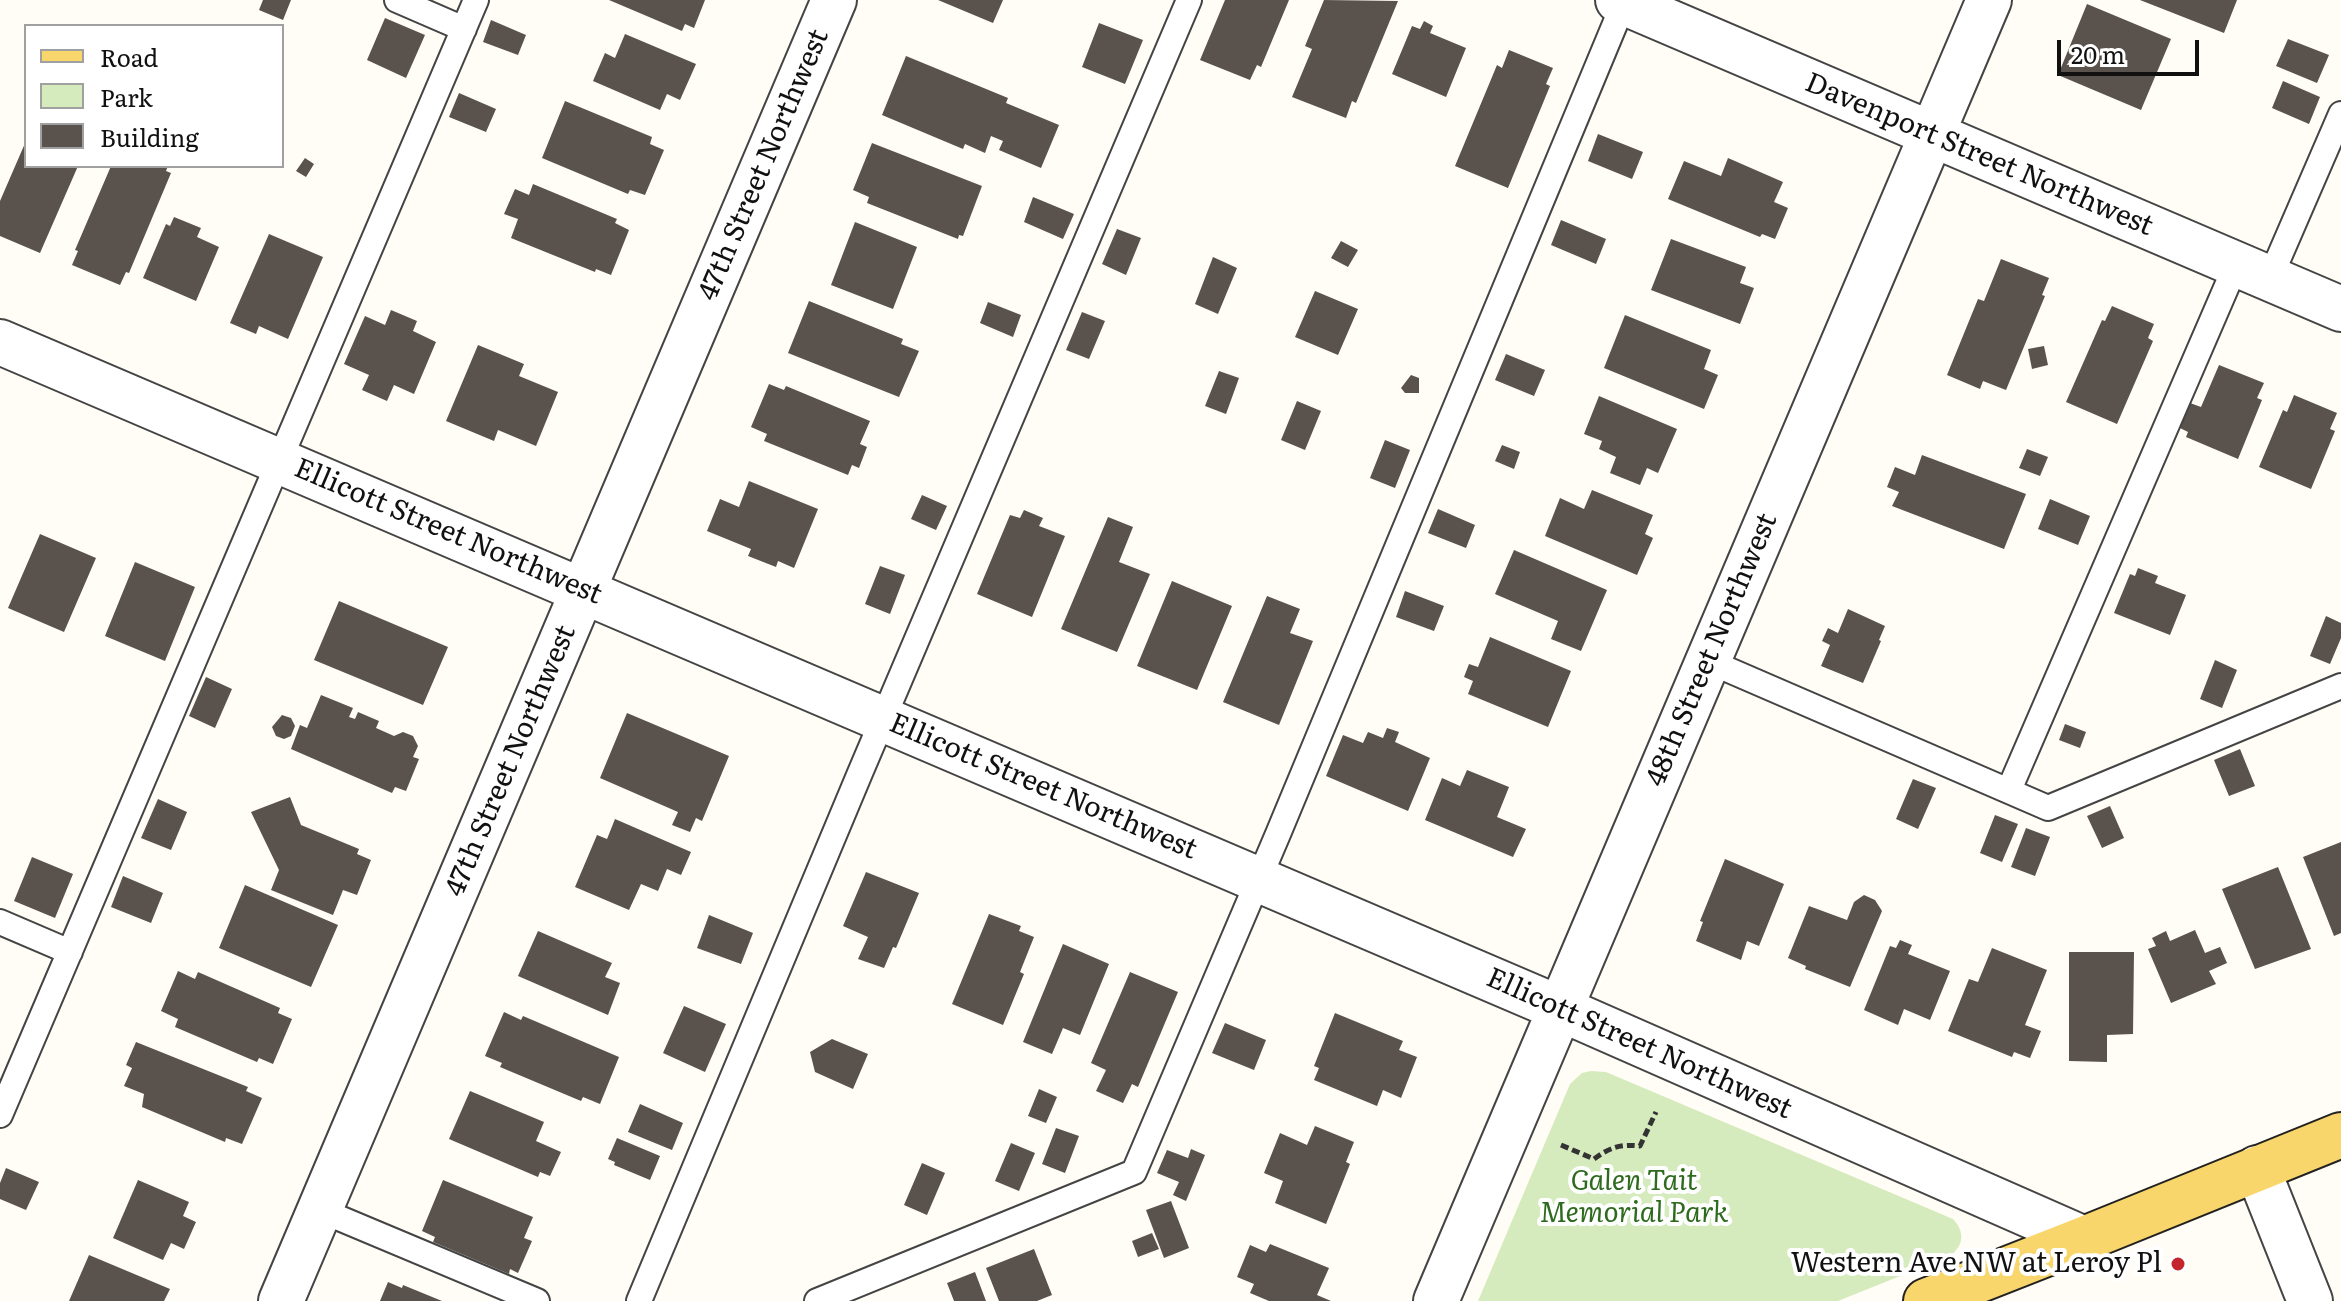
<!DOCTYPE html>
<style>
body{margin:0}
#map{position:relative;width:2341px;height:1301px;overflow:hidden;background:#fffdf5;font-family:Literata,serif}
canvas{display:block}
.legend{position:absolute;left:24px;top:24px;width:260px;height:144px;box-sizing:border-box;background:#fff;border:2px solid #a0a0a0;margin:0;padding:10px 14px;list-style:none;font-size:24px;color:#111}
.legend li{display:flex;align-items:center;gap:16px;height:40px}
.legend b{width:40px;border:2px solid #a0a0a0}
.scale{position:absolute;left:2057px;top:40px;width:142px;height:36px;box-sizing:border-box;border:4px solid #111;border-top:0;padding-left:10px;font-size:24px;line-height:28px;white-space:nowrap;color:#111;-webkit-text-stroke:6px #fff;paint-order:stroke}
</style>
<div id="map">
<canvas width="2341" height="1301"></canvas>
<ul class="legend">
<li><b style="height:10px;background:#f9d66b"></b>Road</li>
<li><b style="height:22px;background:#d5ebbd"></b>Park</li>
<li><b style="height:22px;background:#5a524d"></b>Building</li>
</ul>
<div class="scale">20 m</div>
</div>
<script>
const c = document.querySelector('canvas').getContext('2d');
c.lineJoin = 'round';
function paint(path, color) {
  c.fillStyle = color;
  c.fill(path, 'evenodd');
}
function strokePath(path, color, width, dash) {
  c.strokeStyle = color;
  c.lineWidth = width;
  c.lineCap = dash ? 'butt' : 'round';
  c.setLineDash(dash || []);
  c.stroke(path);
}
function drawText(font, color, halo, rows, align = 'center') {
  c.font = font + ' Literata,serif';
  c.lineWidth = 8;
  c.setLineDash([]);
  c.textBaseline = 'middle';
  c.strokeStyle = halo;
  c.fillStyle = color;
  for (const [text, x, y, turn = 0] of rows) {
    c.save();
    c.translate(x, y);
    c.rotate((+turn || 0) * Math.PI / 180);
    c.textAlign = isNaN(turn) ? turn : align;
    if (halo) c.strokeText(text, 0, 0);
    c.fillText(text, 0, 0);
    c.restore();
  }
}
paint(new Path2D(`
 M1591,1071L1606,1072L1953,1219C1965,1232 1964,1245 1950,1256L1838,1301H1478L1570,1084L1582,1073Z`), '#d5ebbd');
paint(new Path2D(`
 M263,0H291L283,20L259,10Z
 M609,0H705L694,28L685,24L682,31Z
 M938,0H1003L993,23Z
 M1225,0H1289L1261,67L1257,65L1250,80L1200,60Z
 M1324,0L1398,1L1356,103L1352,101L1346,118L1292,97L1312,49L1305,46Z
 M2140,0H2237L2224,33Z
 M2087,4L2171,39L2141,110L2058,75Z
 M385,18L425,35L406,78L367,60Z
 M491,20L526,35L518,55L483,42Z
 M1424,21L1433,26L1430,33L1466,48L1446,97L1392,74L1412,26L1420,29Z
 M1099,23L1143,40L1125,84L1082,67Z
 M625,34L696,64L680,100L667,94L660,110L593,81L605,53L615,58Z
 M2288,39L2329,55L2317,83L2276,66Z
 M1509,50L1553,68L1546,84L1550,86L1508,188L1455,166L1497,65L1502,68Z
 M906,56L1008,98L1006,103L1059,125L1041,168L999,150L1003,141L991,136L985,153L965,144L963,149L882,115Z
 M2283,81L2320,97L2309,124L2272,108Z
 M459,93L496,109L486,132L449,117Z
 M565,101L652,137L650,144L664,150L645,195L630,190L628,194L542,158Z
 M1598,134L1643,152L1632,179L1588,161Z
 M26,141V166H78L40,253L0,236V201Z
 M872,143L982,186L963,236L959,235L958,239L867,203L869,197L853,190Z
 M305,158L314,164L306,177L296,171Z
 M1728,158L1783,182L1774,202L1788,208L1775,239L1762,234L1760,237L1668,199L1684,161L1721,176Z
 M111,166H168L166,171L171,173L129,273L126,272L120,285L72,265L78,251L75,250Z
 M533,184L617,219L615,223L629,230L611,275L596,269L595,272L511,238L518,219L504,214L515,189L529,195Z
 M1033,197L1074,214L1063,239L1024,222Z
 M174,217L201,228L197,237L219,247L196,301L143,278L166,224L170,226Z
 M1561,220L1606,239L1596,264L1551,245Z
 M855,222L917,247L893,309L831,285Z
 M1117,229L1141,238L1126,275L1102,264Z
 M269,234L323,257L288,339L259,326L256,334L230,323Z
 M1671,239L1746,267L1740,283L1754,288L1740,324L1651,290Z
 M1341,241L1358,250L1348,267L1331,258Z
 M1213,257L1237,268L1218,314L1195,304Z
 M2001,259L2049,278L2042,295L2045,296L2006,390L1983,381L1980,389L1947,375L1978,299L1984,301Z
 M1315,291L1358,309L1338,355L1295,337Z
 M809,301L903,339L901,344L919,351L899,397L788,353Z
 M988,302L1021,315L1013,337L980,323Z
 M2112,306L2154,324L2148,338L2153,341L2117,424L2066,402L2102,320L2105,321Z
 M391,310L417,321L413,331L436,342L414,394L394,385L387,401L362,390L369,375L344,364L365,316L385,325Z
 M1082,312L1105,321L1089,359L1066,350Z
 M1625,315L1711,350L1704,369L1718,375L1704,409L1604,368Z
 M478,345L524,364L519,376L558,392L536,446L498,430L494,441L446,421Z
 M2044,346L2048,365L2032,369L2028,349Z
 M1506,354L1545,370L1534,396L1495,380Z
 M2219,365L2264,383L2257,398L2262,400L2238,459L2186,437L2188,432L2180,428L2190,403L2201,407Z
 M1219,371L1239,378L1226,414L1205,406Z
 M1411,375L1419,378V393H1405L1401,388Z
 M769,384L784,390L786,386L870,421L860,444L867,447L859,468L852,465L848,475L764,441L767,434L751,427Z
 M2294,395L2337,413L2330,429L2335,431L2311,489L2259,467L2283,410L2287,412Z
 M1599,396L1677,429L1658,473L1647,468L1640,485L1610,473L1616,457L1599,449L1602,441L1584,434Z
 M1297,401L1321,411L1305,450L1281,440Z
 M1385,440L1410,450L1395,488L1370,478Z
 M1502,445L1520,452L1514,469L1495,461Z
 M2027,449L2048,457L2040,476L2019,468Z
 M1922,455L2026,494L2004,549L1892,506L1899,492L1887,487L1895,467L1915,475Z
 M749,481L818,509L794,568L778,561L776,567L748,556L751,549L707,531L720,499L739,507Z
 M1592,490L1653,515L1645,534L1653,538L1637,575L1545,536L1560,498L1584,509Z
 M922,495L947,506L936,530L911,519Z
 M2050,499L2090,516L2078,545L2038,529Z
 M1438,509L1475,525L1466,548L1428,533Z
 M1024,510L1043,518L1039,526L1065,536L1032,617L977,594L1010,515L1020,518Z
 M1108,517L1133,527L1119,562L1150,574L1117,652L1061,629Z
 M40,534L96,558L64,632L8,608Z
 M1514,550L1607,590L1581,651L1551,639L1558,621L1495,594Z
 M135,562L195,587L165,661L105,636Z
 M880,566L905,575L890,614L865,604Z
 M2138,568L2158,576L2155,583L2186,595L2170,635L2114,613L2130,574L2135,576Z
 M1172,581L1232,606L1197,690L1137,666Z
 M1405,591L1444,606L1434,631L1396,617Z
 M1267,596L1300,609L1290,633L1313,641L1279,725L1223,702Z
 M339,601L448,647L423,705L314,660Z
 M1848,609L1885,626L1879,640L1881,641L1863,683L1821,666L1830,645L1822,641L1828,628L1838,633Z
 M2326,616L2341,623V638L2330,664L2310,656Z
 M1490,637L1571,671L1548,727L1468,694L1473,681L1464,677L1469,664L1478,667Z
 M2215,660L2237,670L2222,708L2200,699Z
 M206,677L232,689L215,728L189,716Z
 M321,695L353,708L349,717L355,719L358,712L379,721L376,728L394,736L403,732L413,736L418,746L413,757L419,759L406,791L395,787L392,793L291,749L300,725L307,728Z
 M627,713L729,756L702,821L696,818L690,832L672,825L678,812L600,778Z
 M282,715L291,718L295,726L291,736L284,739L276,736L272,727Z
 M2065,724L2086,732L2080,748L2059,740Z
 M1387,728L1399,732L1395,742L1430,758L1408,811L1326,776L1343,735L1363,743L1368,732L1383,738Z
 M2240,749L2255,786L2229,796L2214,760Z
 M1467,770L1509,787L1497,817L1526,829L1513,857L1425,820L1442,778L1460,786Z
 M1913,779L1936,788L1918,829L1896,819Z
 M290,797L301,825L359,849L357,854L371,860L357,895L343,890L333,915L271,890L279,870L251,812Z
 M158,799L187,812L171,850L141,838Z
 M2110,806L2124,838L2102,848L2087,816Z
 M1995,815L2018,824L2002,862L1980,853Z
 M615,819L691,852L681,875L667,869L658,891L641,884L629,910L575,887L597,835L607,839Z
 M2026,828L2050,837L2035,876L2011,867Z
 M2341,842V933L2334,936L2303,857Z
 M32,857L73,874L55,918L14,901Z
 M1725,859L1784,884L1759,946L1747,941L1741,960L1696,941L1703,922L1700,921Z
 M2278,867L2311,949L2255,969L2222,889Z
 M866,872L919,893L896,948L893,947L884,968L858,959L868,937L843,926Z
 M123,876L163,893L151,923L111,907Z
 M245,885L338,925L311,987L219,948Z
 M1864,895L1875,900L1882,911L1850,987L1805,969L1806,966L1788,958L1809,906L1847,920L1854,902Z
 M989,914L1021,926L1019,931L1034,937L1020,972L1024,974L1003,1025L952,1004Z
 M709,915L753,933L741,964L697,948Z
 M2195,930L2205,953L2220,947L2227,963L2209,971L2216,984L2171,1003L2148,949L2156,946L2152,938L2166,931L2170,941Z
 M538,931L612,963L605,977L620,983L608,1015L518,976Z
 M1900,940L1912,945L1908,954L1950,971L1930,1020L1904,1009L1898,1025L1864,1010L1890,946L1896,948Z
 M1063,944L1109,964L1080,1035L1063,1028L1052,1054L1023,1042Z
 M1992,948L2047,970L2025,1025L2041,1031L2030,1058L2014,1052L2012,1057L1948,1031L1969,979L1978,982Z
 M2069,952H2134L2133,1034L2107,1035V1062L2069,1061Z
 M178,971L195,979L198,972L280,1008L278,1013L292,1019L273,1064L259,1058L257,1062L175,1027L178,1019L161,1011Z
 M1130,972L1178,992L1138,1087L1132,1084L1123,1103L1096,1091L1106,1070L1091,1063Z
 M684,1006L726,1024L705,1072L663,1053Z
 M504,1012L521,1020L523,1016L619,1057L600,1104L583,1097L581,1101L500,1067L502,1063L485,1056Z
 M1335,1013L1403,1041L1399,1050L1417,1057L1401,1098L1383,1090L1377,1106L1314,1080L1319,1068L1314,1066Z
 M1225,1023L1266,1040L1254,1070L1212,1053Z
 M832,1039L868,1054L853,1089L815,1072L810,1052Z
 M136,1042L248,1087L246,1091L262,1098L242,1144L226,1138L225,1142L142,1107L144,1094L124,1086L132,1068L126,1065Z
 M1039,1089L1057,1097L1046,1123L1028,1116Z
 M470,1091L544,1122L536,1141L561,1152L550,1176L540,1172L538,1177L449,1139Z
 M640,1104L683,1123L672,1150L628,1132Z
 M1315,1126L1354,1142L1346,1162L1350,1164L1326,1224L1275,1203L1283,1181L1264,1173L1280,1133L1307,1145Z
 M1056,1128L1079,1136L1065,1173L1042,1164Z
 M617,1138L660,1156L650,1180L614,1165L615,1162L608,1159Z
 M1011,1143L1035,1153L1019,1191L995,1181Z
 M1191,1149L1205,1155L1186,1201L1173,1195L1179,1182L1157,1173L1167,1150L1188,1158Z
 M922,1163L945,1173L927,1215L904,1205Z
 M6,1168L39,1182L26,1210L0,1199V1183Z
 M138,1180L189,1202L183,1216L196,1222L184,1249L171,1243L163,1260L113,1238Z
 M443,1180L533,1217L524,1238L532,1241L518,1273L510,1269L509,1274L433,1242L435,1237L422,1231Z
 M1171,1201L1189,1248L1164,1258L1146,1210Z
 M1152,1233L1159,1249L1138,1257L1132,1241Z
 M1270,1244L1329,1268L1317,1295L1331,1301H1269L1250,1293L1254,1284L1237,1277L1250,1245L1266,1252Z
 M1034,1249L1052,1295L1037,1301H999L986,1268Z
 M89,1255L170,1289L164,1301H69Z
 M975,1272L986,1301H954L947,1283Z
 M388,1282L402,1288L403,1285L442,1301H380Z`), '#5a524d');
const service = new Path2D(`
 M397,0L464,29
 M2270,278L2341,114
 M1708,661L2048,808L2341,686
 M2009,790L2236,265
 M0,922L70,952
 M0,1115L476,0
 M320,1210L537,1301
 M639,1301L860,773L1189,0
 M817,1301L1134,1172L1278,834L1625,0`);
const minor = new Path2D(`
 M1618,0L2341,309
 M0,342L1561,1009L2084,1239
 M2257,1168L2310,1301
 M281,1301L834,0
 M1436,1301L1989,0`);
const primary = new Path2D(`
 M1926,1301L2084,1239L2341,1135`);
strokePath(service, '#444', 28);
strokePath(minor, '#444', 48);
strokePath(primary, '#222', 48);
strokePath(new Path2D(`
 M1561,1145L1594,1159C1610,1147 1621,1144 1640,1146L1656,1112`), '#333', 5, [8, 4]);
strokePath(service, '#fff', 24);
strokePath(minor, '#fff', 44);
strokePath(primary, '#f9d66b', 44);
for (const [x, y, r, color] of [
 [2178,1264,8,"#c4262e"]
]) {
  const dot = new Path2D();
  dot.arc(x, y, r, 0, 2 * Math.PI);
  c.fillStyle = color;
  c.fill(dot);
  strokePath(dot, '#fff', 3);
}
drawText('28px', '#111', '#fff', [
 ["Davenport Street Northwest",1979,155,23],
 ["47th Street Northwest",764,165,-67],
 ["Ellicott Street Northwest",448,532,23],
 ["48th Street Northwest",1712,650,-67],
 ["47th Street Northwest",511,761,-67],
 ["Ellicott Street Northwest",1043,787,23],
 ["Ellicott Street Northwest",1639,1044,24]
]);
drawText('italic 28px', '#2f6b1f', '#fff', [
 ["Galen Tait",1634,1182],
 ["Memorial Park",1634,1214]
]);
drawText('28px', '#111', '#fff', [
 ["Western Ave NW at Leroy Pl",2162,1264]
], 'right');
</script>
